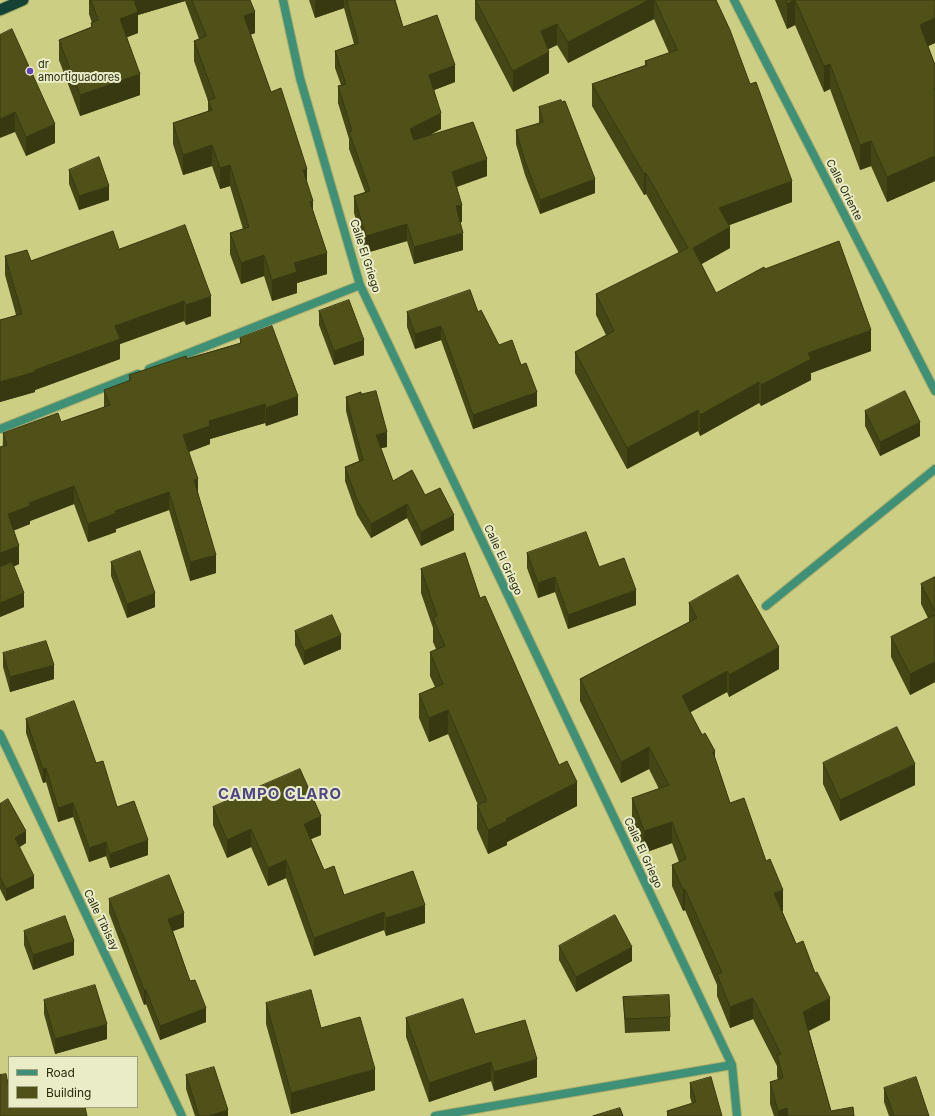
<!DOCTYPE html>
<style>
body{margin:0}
#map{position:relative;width:935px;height:1116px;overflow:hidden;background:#ccce83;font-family:Inter,sans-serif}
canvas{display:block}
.legend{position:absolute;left:8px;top:1056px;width:130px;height:52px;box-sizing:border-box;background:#eaecc8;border:1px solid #9d9f7d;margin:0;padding:5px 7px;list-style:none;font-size:12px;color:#2a2b0c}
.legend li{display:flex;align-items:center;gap:8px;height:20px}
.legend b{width:20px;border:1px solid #9d9f7d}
</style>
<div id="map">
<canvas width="935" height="1116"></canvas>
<ul class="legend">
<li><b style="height:5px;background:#3e9076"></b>Road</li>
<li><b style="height:11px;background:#505118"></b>Building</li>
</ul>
</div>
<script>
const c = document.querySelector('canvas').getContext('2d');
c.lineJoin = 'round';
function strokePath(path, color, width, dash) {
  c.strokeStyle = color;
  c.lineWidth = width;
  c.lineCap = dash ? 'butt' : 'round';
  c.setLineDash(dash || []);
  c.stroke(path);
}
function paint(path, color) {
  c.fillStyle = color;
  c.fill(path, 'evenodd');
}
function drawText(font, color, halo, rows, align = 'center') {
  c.font = font + ' Inter,sans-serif';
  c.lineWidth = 4;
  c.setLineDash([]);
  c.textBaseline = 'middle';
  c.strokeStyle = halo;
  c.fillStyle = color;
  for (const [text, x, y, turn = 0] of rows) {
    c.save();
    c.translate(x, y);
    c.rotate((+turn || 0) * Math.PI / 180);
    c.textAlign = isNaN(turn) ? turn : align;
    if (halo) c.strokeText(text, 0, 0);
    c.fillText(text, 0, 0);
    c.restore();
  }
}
const service = new Path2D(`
 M766,606L935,469`);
const minor = new Path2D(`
 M283,0L300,78L360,285L732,1065L737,1116
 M734,0L935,391
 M149,369L360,285
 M0,429L138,374
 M0,734L182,1116
 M435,1116L732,1065`);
const trunk = new Path2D(`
 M0,10L23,0`);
strokePath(service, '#acad6b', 10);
strokePath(minor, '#acad6b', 10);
strokePath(trunk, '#acad6b', 13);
strokePath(service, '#3e9076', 8);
strokePath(minor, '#3e9076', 8);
strokePath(trunk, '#144234', 11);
paint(new Path2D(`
 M89,0H250L255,33L250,35L271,92L307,183L327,274L297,283V293L272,301L264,276L241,284L230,254V233L243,229L230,186L220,189L212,166L183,175L173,144V123L208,111V101L194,61V41L199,39L185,1L138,15V33L127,37L140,95L80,116L59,60V40L91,27V23H92L89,14Z
 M309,0H395L403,27L455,82L434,90L441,129L431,134L487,176L457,187L462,222H460L463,250L414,264L407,241L366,253L354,213V196L365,192L349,149V139L338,103V86L341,85L335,68V51L354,44L344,8L315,18Z
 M475,0H716L792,202L729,225L730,248L701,264L716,293L765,269L871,351L811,373V380L761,406L759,403L700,436L698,431L627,469L575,373V352L606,335L596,315V294L679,253L646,194L644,195L592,106V84L645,65V61L669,53L654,19L568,63L557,45L548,49L549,73L513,92L475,19Z
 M775,0H935V43L928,46L935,65V181L887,202L871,166L860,170L830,89L824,92L795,25L787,29Z
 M0,35L55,143L26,156L15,132Z
 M562,102L595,193L540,214L525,175L516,144V130L539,123V107Z
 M69,170L109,200L79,210L69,184Z
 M119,249L211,316L186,325L184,321L120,344V359L35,390V392L0,402V320L16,315L5,275V256L31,261Z
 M319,311L364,355L334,365L319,325Z
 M407,312H478L537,406L473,429L441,340L415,349L407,327Z
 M240,338L298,415L266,426L265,423L210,439V444L189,452L216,573L190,581L169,510L116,529V532L88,542L74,504L30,521V524L14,530L19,564L13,567L24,607L0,617L3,433L61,422L104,407V390L129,381V375L240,343Z
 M346,397L387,447L381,448L393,481L425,495L454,530L421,546L407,518L371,538L357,515L345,481V467L359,461L346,411Z
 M865,411L920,436L880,456L865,426Z
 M527,553L599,567L636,605L568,629L555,592L538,598L527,568Z
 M111,562L155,607L127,618L111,576Z
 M421,569L480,598L577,806L507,842V845L488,854L477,829V805H478L448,734L429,742L419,718V694L435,687L430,676V652L436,649L433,642V628L421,593Z
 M935,577V682L910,695L891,657V637L928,618L921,604V584Z
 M689,603L779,669L729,697L727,692L690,712L715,758L730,803L783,911H782L830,1020L809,1031L831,1111L854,1116H774L770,1104V1082L778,1080L777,1076V1066L753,1019L730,1028L717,996V985L685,910L683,911L672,886V865L679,862L672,843L644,853L632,819V798L659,789L649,769L621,783L580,701V679L689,622Z
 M295,631L341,649L304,665L295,645Z
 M3,653L54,679L10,692L3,667Z
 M26,719L96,763L117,807L148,855L110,868L106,856L89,862L73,817L58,822L46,782L43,783L26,733Z
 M823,763L915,785L840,821L823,784Z
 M0,804L26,843L19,847L34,888L6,901L0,889Z
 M213,807L321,835L311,839L324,870L344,895L425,923L386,936L384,930L314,956L286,878L268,886L251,847L227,858L213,825Z
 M109,899L184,927L173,931L190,981L206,1022L160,1040L146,1004L144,1005L109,913Z
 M24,931L74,955L33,970L24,945Z
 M559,946L632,961L576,992L559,960Z
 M623,997L670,1017V1031L625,1033Z
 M44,1000L107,1039L55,1054L44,1014Z
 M266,1003L321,1028L375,1090L291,1114L266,1024Z
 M406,1018L475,1034L537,1077L494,1091L491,1081L429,1102L406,1037Z
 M186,1075L228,1116H195L186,1089Z
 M690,1083L722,1116H667V1111L692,1104L690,1097Z
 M884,1088L929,1116H889L884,1102Z`), '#454615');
paint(new Path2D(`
 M132,0H185V1L138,15V33L120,40V19Z
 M318,0H344V8L315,18V1Z
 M649,0H654V19L568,63V42Z
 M795,0V25L787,29V4Z
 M255,12V33L244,37V16Z
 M935,18V43L920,50V25Z
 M557,24V45L541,53V31Z
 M549,52V73L513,92V71Z
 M830,64V89L824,92V66Z
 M455,65V82L429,92V75Z
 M140,74V95L80,116V95Z
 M15,112V132L0,138V119Z
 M441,113V129L410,146V129Z
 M55,124V143L26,156V137Z
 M871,141V166L860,170V145Z
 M212,145V166L183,175V155Z
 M935,156V181L887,202V177Z
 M487,159V176L452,188V172Z
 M230,165V186L220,189V168Z
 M307,169V190L303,170Z
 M646,173V194L644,195V174Z
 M595,179V193L540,214V200Z
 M792,181V202L719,229V208Z
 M109,186V200L79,210V196Z
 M313,201V222L310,202Z
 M462,205V222L456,223V206Z
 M407,224V241L366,253V236Z
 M730,227V248L693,269V248Z
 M463,233V250L414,264V247Z
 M327,253V274L297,283V293L272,301V280L294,263Z
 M264,255V276L241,284V263Z
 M211,296V316L186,325V305Z
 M184,301V321L120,344V359L35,390V392L0,402V382L35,370L115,326Z
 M441,326V340L415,349V334Z
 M871,330V351L811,373V380L761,406V385L808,353Z
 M364,340V355L334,365V351Z
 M759,382V403L700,436V415Z
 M537,392V406L473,429V415Z
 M298,396V415L266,426V408Z
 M265,404V423L210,439V444L183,454V435L209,421Z
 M698,410V431L627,469V448Z
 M920,422V436L880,456V442Z
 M387,432V447L376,449V435Z
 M198,479V497L194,480Z
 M74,486V504L30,521V524L8,533V514L29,503Z
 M169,492V510L116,529V532L88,542V524L115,511Z
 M407,504V518L371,538V524Z
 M454,515V530L421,546V532Z
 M19,546V564L0,572V553Z
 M216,555V573L190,581V562Z
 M555,577V592L538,598V583Z
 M636,590V605L568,629V615Z
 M24,593V607L0,617V603Z
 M155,593V607L127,618V604Z
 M341,635V649L304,665V651Z
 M779,647V669L729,697V675Z
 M935,662V682L910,695V674Z
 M54,665V679L10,692V677Z
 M727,671V692L682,717V696Z
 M448,710V734L429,742V718Z
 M649,747V769L621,783V762Z
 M715,751V772L713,752Z
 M915,764V785L840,821V800Z
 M46,768V782L43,783V769Z
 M577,782V806L507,842V845L488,854V830L506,819Z
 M73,803V817L58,822V808Z
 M321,816V835L304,842V824Z
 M672,822V843L644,853V831Z
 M251,829V847L227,858V840Z
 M26,831V843L15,850V838Z
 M148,840V855L110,868V854Z
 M106,842V856L89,862V848Z
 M286,860V878L268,886V868Z
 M34,876V888L6,901V889Z
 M685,889V910L683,911V890Z
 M783,890V911L774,915V893Z
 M425,905V923L386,936V918Z
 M384,912V930L314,956V938Z
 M184,913V927L168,933V919Z
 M74,941V955L33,970V955Z
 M632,947V961L576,992V977Z
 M144,990H146V1004L144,1005Z
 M753,998V1019L730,1028V1007Z
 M830,998V1020L803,1033V1012Z
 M206,1008V1022L160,1040V1026Z
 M107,1024V1039L55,1054V1039Z
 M537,1059V1077L494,1091V1072Z
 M491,1062V1081L429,1102V1083Z
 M375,1069V1090L291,1114V1093Z
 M787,1108V1116H778V1111Z
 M228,1110V1116H208Z`), '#383911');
const building = new Path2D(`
 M91,0H134L138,12L120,19L140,74L80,95L59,40L92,27L91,23L98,20Z
 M192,0H250L255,12L244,16L271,92L281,88L307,169L303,170L313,201L310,202L327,253L294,263L297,272L272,280L264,255L241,263L230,233L249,227L230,165L220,168L212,145L183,155L173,123L212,110L208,100L215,98L194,41L206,36Z
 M347,0H395L403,27L437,15L455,65L429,75L441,113L410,129L414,140L473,122L487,159L452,172L462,205L456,206L463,233L414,247L407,224L366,236L354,196L370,191L349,132L352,131L338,86L346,84L335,51L358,43Z
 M476,0H649L568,42L557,24L541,31L549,52L513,71Z
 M655,0H716L730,30L750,84L756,82L792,181L719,208L730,227L693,248L716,293L764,267L765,269L839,241L871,330L808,353L811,359L761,385L759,382L700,415L698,410L627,448L575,352L614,331L596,294L688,248L646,173L644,174L592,84L647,65L645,61L677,50Z
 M786,0H935V18L920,25L935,65V88H934L935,91V156L887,177L871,141L860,145L830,64L824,66L795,0L787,4Z
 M12,29L55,124L26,137L15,112L0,119V35Z
 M561,100L562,102L565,101L595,179L540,200L525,161L516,130L543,122L539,107Z
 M99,157L109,186L79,196L69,170Z
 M185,225L211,296L186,305L184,301L115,326L120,339L35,370V372L0,382V320L22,314L5,256L27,250L31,261L113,231L119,249Z
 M470,290L478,312L481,310L499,345L512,340L521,365L526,363L537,392L473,415L441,326L415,334L407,312Z
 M349,300L364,340L334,351L319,311Z
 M272,326L298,396L266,408L265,404L209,421L210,426L183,435L198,479L194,480L216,555L190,562L169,492L115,511L116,513L88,524L74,486L29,503L30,506L8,514L19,546L0,553V447L7,445L3,433L58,413L61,422L110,405L104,390L131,380L129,375L186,356L187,359L241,343L240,338Z
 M376,391L387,432L376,435L393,481L412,470L425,495L440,488L454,515L421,532L407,504L371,524L357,500L345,467L363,460L346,397L361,392V394Z
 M905,391L920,422L880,442L865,411Z
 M586,532L599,567L624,558L636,590L568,615L555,577L538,583L527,553Z
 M140,551L155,593L127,604L111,562Z
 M465,553L480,598L485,596L559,765L567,761L577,782L506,819L507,821L488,830L477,805L487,801L448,710L429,718L419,694L443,684L430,652L445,646L433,618L437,616L421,569Z
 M12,562L24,593L0,603V567Z
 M738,575L779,647L729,675L727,671L682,696L702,735L705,733L715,751L713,752L730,803L744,798L766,861L770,859L783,890L774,893L796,944L803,941L815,973L817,972L830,998L803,1012L831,1111L853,1107L854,1116H788L787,1108L778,1111L770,1082L783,1078L777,1055L781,1054L753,998L730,1007L717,974L722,973L685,889L683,890L672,865L686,859L672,822L644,831L632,798L669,785L649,747L621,762L580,679L697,618L689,603Z
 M935,577V612L921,584Z
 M332,615L341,635L304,651L295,631Z
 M935,615V662L910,674L891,637Z
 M46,641L54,665L10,677L3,653Z
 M74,701L96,763L103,761L117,807L134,801L148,840L110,854L106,842L89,848L73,803L58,808L46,768L43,769L26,719Z
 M897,727L915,764L840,800L823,763Z
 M300,769L321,816L304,824L324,870L334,866L344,895L413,871L425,905L386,918L384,912L314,938L286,860L268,868L251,829L227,840L213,807Z
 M8,799L26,831L15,838L34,876L6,889L0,877V804Z
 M169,875L184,913L168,919L190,981L195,980L206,1008L160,1026L146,990H144L109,899Z
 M615,915L632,947L576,977L559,946Z
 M65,916L74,941L33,955L24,931Z
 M95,985L107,1024L55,1039L44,1000Z
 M311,990L321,1028L360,1017L375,1069L291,1093L266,1003Z
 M669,995L670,1017L625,1019L623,997Z
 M463,999L475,1034L525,1020L537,1059L494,1072L491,1062L429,1083L406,1018Z
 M214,1067L228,1110L208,1116H199L186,1075Z
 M6,1074L9,1088V1107H85L87,1116H0V1075Z
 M711,1077L722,1116H669L667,1111L696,1102L690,1083Z
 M916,1077L929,1116H894L884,1088Z
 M620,1108L623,1116H593Z`);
paint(building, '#505118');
strokePath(building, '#383911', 1);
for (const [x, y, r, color] of [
 [30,71,4,"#6243bc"]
]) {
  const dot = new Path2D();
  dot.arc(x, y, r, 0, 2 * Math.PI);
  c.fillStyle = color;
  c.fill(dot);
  strokePath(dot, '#eaecc8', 1.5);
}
drawText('11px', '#2a2b0c', '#eaecc8', [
 ["dr",38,65],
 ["amortiguadores",38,78]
], 'left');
drawText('11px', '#2a2b0c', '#eaecc8', [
 ["Calle Oriente",844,190,63],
 ["Calle El Griego",365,256,72],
 ["Calle El Griego",503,560,65],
 ["Calle El Griego",643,853,65],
 ["Calle Tibisay",101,920,64]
]);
c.letterSpacing = '1px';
drawText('bold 15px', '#514684', '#eaecc8', [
 ["CAMPO CLARO",280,794]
]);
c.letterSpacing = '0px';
</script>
